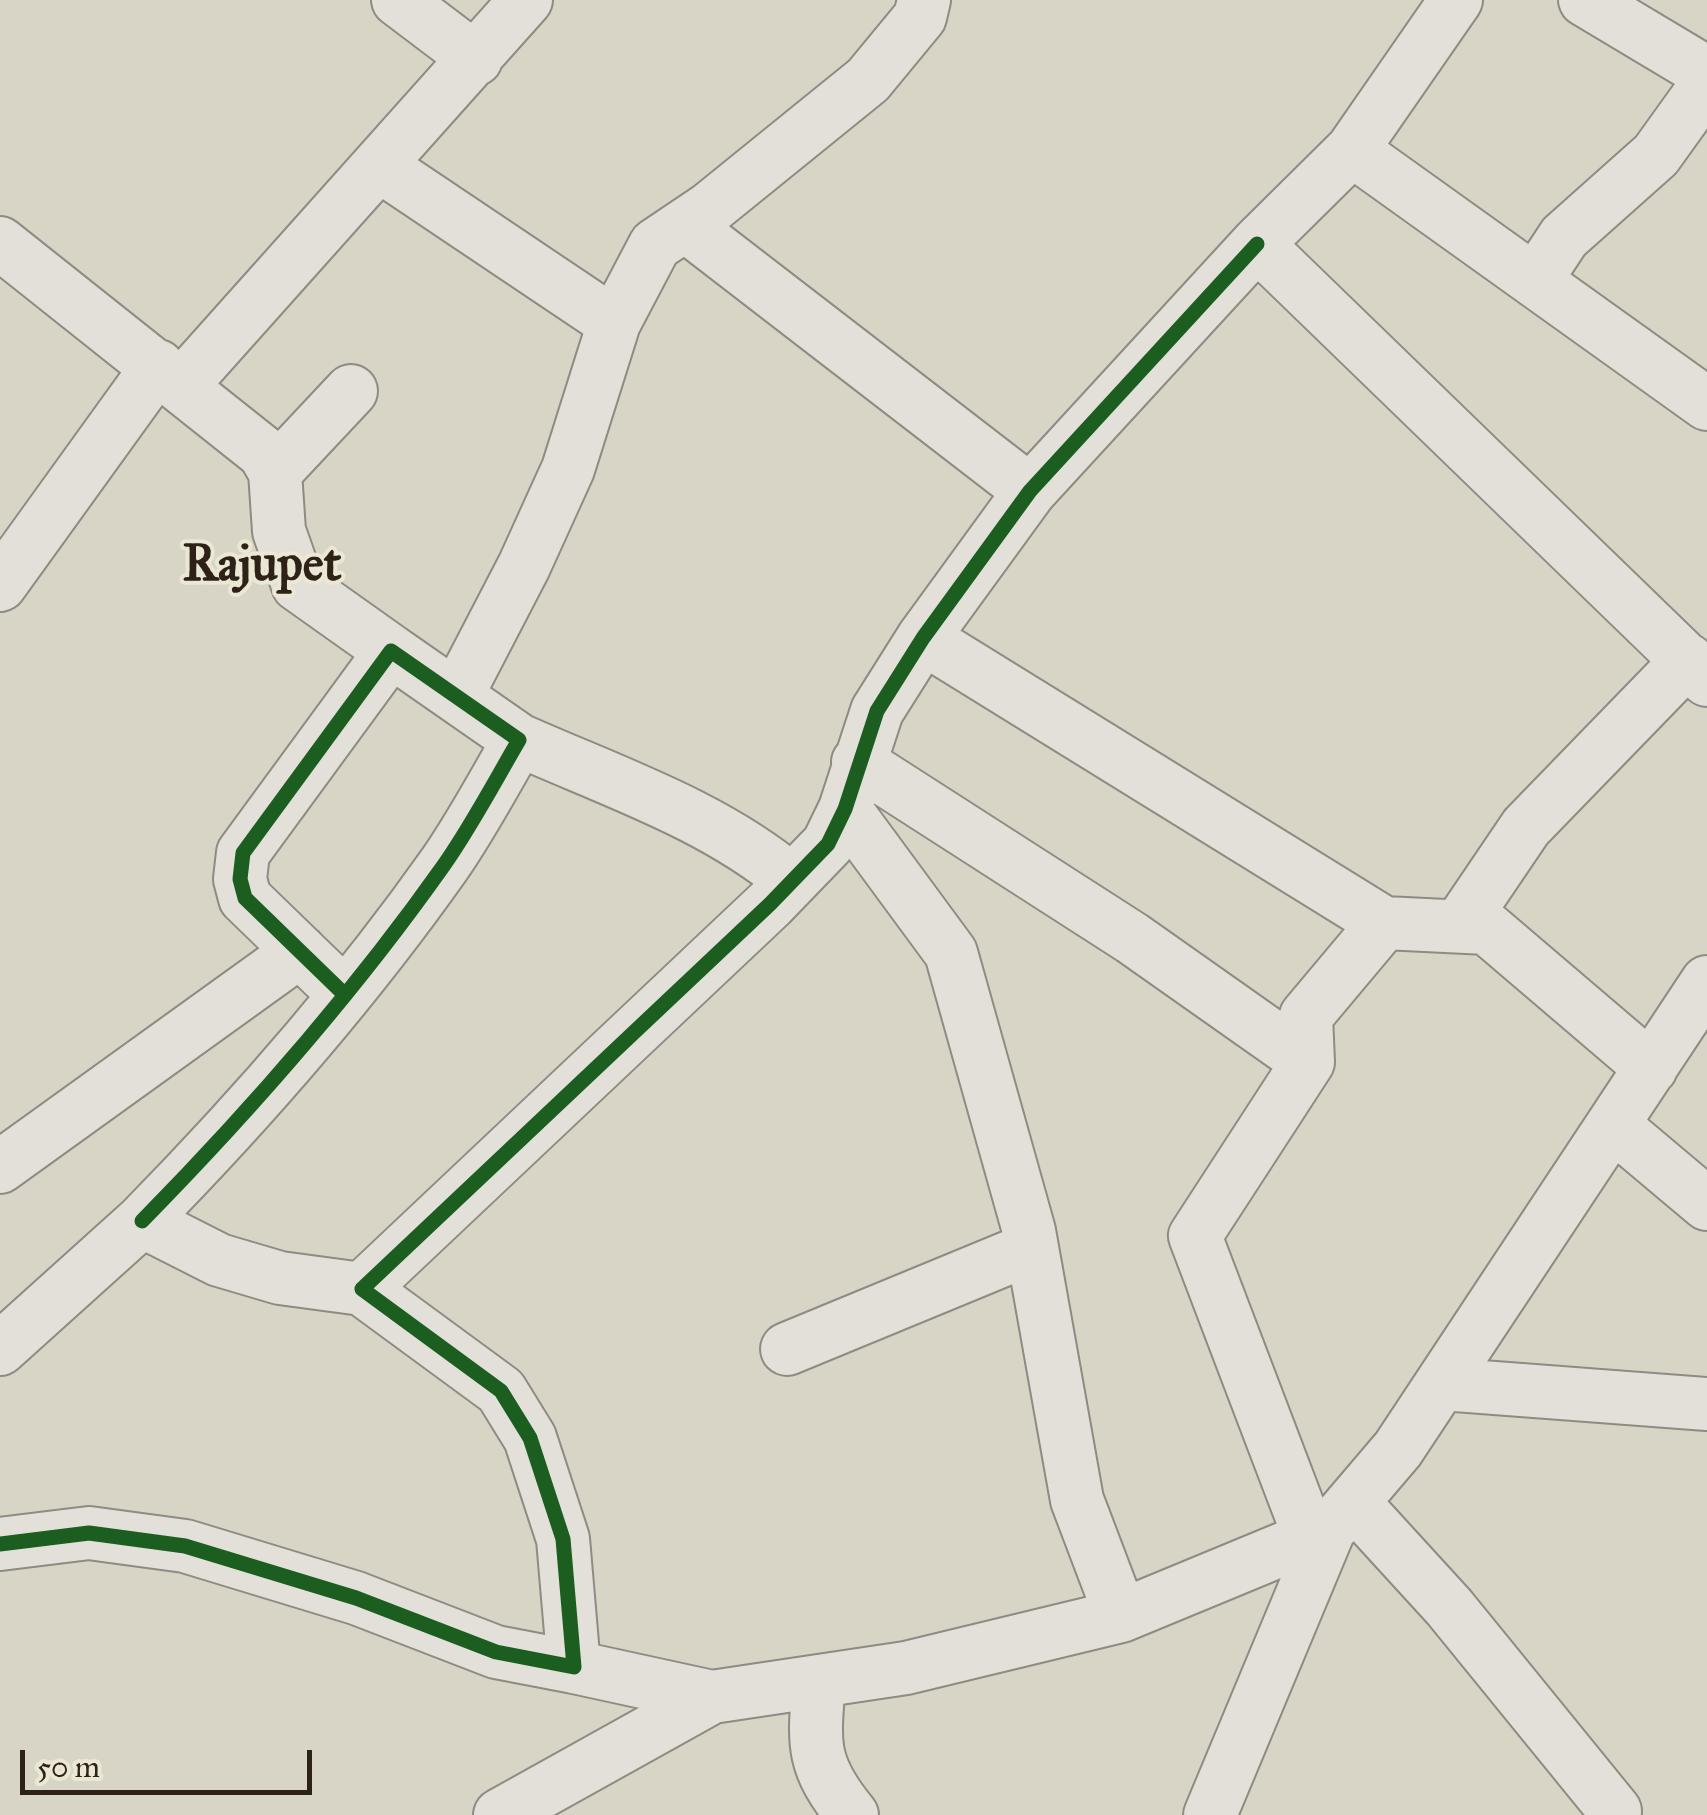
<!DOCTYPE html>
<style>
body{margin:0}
#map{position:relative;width:1707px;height:1815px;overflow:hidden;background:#d8d5c7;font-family:"IM FELL Great Primer",serif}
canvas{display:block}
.scale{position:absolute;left:20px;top:1750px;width:292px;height:45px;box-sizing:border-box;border:5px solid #2e2218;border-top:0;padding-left:12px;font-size:30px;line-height:35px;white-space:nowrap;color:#2e2218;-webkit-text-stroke:8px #ebe7d5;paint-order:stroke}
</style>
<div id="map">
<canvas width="1707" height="1815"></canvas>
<div class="scale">50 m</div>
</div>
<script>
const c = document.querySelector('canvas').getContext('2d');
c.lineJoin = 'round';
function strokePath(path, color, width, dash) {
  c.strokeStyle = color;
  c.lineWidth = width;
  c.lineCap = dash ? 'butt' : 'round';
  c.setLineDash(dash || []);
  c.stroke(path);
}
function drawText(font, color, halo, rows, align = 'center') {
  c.font = font + ' "IM FELL Great Primer",serif';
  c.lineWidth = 8;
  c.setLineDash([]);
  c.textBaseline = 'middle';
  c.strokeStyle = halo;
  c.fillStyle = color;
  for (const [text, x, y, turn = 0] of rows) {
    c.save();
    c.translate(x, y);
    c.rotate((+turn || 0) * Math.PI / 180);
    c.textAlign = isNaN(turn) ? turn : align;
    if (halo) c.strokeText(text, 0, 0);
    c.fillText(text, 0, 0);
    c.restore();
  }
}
const minor = new Path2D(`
 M398,0L476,59
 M1456,0L1352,150L1257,244L1707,680
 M1585,0L1707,73
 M1352,150L1707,404
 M380,166L614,323
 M685,225L1030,491
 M0,243L264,453L275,472L279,531L298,585L391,651
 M1535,281L1564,237L1656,155L1707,84
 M182,385L526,0
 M275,472L351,391
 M0,585L158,366
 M923,638L1384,923L1487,928L1651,1068
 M457,695L524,566L568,469L614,323L655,245L710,208L868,80L920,17L924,0
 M519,740C611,781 714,815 792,881
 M858,762L1132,938L1308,1062
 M845,809L951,953L1029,1231L1077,1500L1121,1616L1329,1530
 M1459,926L1526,827L1688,660
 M1613,1125L1707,1204
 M0,1167L300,951
 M142,1221C250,1111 355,991 444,865C472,825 495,781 519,740L391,651L243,853L240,879L245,898L344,994
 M0,1349L142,1221L219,1260L280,1278L362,1289
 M787,1349L1032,1248
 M1442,1384L1707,1404
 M1353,1502L1449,1607L1615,1811
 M1310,1538L1195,1236L1308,1062L1306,1016L1384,923
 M0,1544L89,1533L185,1546L356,1598L496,1652L574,1667L563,1539L530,1438L501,1391L362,1289L770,904L828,844L845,809L877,711L923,638L1030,491L1257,244
 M574,1667L712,1697L906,1668L1121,1616
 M819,1681C814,1743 810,1764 852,1815
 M500,1815L712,1697
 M1210,1815L1329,1530L1398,1449L1707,982`);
strokePath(minor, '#8e8b82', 56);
strokePath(minor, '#e2e0d9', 52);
strokePath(new Path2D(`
 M142,1221C250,1111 355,991 444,865C472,825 495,781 519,740L391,651L243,853L240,879L245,898L344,994
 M0,1544L89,1533L185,1546L356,1598L496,1652L574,1667L563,1539L530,1438L501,1391L362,1289L770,904L828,844L845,809L877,711L923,638L1030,491L1257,244`), '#1b5e20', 15);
drawText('bold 50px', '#2e2218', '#ebe7d5', [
 ["Rajupet",262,568]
]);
</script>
